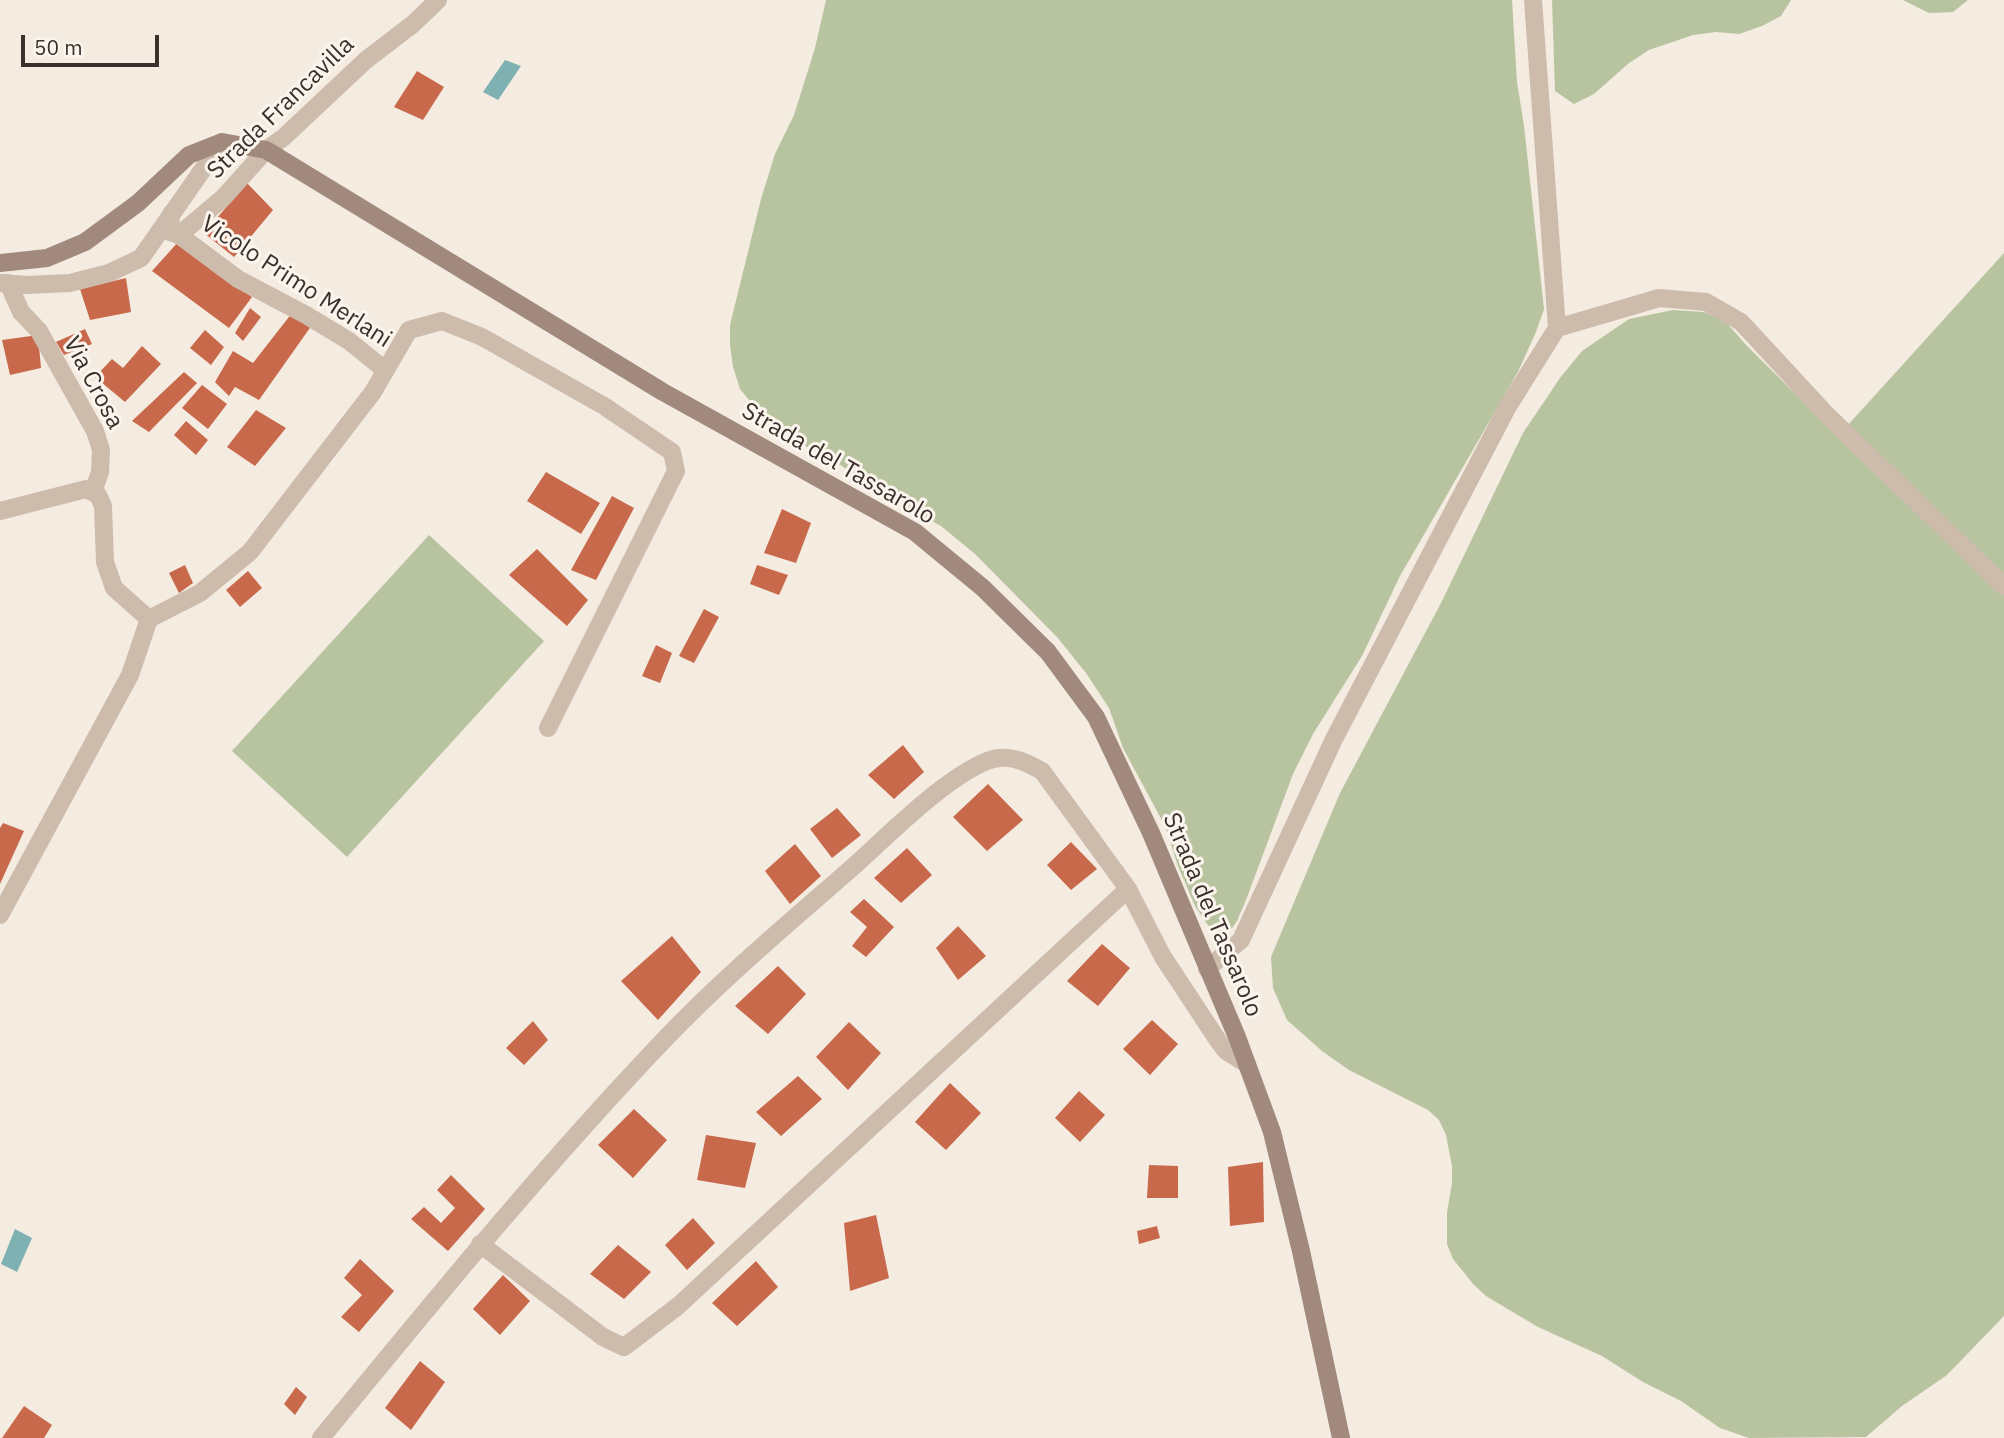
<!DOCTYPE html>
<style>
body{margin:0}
#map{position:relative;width:2004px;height:1438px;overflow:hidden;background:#f4ebe1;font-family:"IBM Plex Sans",sans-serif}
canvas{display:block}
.scale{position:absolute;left:21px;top:35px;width:138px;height:32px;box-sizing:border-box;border:4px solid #3b302b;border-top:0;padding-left:9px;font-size:21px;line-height:24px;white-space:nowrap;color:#3b302b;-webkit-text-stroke:5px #fbf5ee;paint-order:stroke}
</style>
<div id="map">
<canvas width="2004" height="1438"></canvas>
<div class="scale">50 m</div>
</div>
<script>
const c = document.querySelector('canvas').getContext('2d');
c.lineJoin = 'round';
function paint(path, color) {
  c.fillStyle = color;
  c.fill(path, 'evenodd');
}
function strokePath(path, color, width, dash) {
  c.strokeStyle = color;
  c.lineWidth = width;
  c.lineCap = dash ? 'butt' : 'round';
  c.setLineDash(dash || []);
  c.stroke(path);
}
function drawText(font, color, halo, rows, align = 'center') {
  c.font = font + ' "IBM Plex Sans",sans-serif';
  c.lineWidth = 6;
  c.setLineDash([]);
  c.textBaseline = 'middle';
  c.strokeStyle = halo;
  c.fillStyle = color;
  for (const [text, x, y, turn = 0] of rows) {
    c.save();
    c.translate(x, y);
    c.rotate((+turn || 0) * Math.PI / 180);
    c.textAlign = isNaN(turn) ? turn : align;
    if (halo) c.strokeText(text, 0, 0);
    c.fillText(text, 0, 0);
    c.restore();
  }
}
paint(new Path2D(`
 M826,0H1512L1517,82L1524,126L1544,309L1536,332L1518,372L1400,576L1362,656L1313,734L1293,774L1246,900L1237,921L1224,940L1207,924L1195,906L1178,866L1165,826L1123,748L1109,708L1086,673L1057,637L975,554L941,526L881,493L826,455L805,446L754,406L740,389L733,367L730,345V325L761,199L775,154L794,115L815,48Z
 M1552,0H1791L1781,16L1762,26L1739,34L1716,32L1693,35L1649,50L1629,63L1594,94L1574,104L1555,91Z
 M1903,0H1968L1953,12L1929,13Z
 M2004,253V1316L1947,1375L1902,1406L1866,1437L1749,1438L1720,1428L1681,1401L1643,1382L1602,1356L1538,1327L1486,1296L1474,1285L1453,1259L1447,1244V1213L1452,1183V1166L1446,1135L1439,1120L1428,1110L1349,1070L1322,1051L1287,1020L1273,988L1271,957L1340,793L1441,603L1523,433L1560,378L1582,351L1629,319L1673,310L1704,312L1725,321L1748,347L1838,436Z
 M429,535L544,641L347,857L232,751Z`), '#b8c4a0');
paint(new Path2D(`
 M505,60L521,66L498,100L483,92Z
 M15,1229L32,1238L17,1272L1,1264Z`), '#7fb0b2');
paint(new Path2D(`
 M417,71L444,87L423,120L394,107Z
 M247,183L273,210L234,257L204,233Z
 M179,241L252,297L229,328L152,271Z
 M126,278L131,312L90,320L80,289Z
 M250,308L261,317L243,341L235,333Z
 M292,313L312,325L259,400L235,387L229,396L215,382L233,351L253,363Z
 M85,329L92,344L64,355L56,342Z
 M205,330L224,347L211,365L190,348Z
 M38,335L41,368L10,375L2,340Z
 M142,346L161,364L125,402L95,377L112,359L123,368Z
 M184,372L197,383L149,432L132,421Z
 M202,385L227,404L208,429L182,408Z
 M256,410L286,428L255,466L227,447Z
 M186,421L208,440L196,455L174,435Z
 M546,472L600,503L581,534L527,501Z
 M612,496L634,508L596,580L571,570Z
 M782,509L811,523L796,563L764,553Z
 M537,549L588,600L567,626L509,575Z
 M185,565L193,583L179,593L169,573Z
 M757,565L788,575L779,595L750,584Z
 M248,571L262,588L240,607L226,590Z
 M704,609L719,617L694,663L679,656Z
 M656,645L672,653L660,683L642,676Z
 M903,745L924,772L894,799L868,775Z
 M988,784L1023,820L987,851L953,817Z
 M837,808L861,835L832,858L810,829Z
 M3,823L24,831L0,884V828Z
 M1071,842L1097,869L1071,890L1047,865Z
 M795,844L821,876L790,904L765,871Z
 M907,848L932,875L901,903L874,878Z
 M864,899L894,927L866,957L852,946L867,927L850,912Z
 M958,926L986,956L958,980L936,948Z
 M672,936L701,972L658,1020L621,981Z
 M1102,944L1130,968L1098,1006L1067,981Z
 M778,966L806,994L768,1034L735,1006Z
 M1152,1020L1178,1044L1150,1075L1123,1049Z
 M533,1021L548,1040L524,1065L506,1048Z
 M849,1022L881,1053L848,1090L816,1057Z
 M798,1076L822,1099L781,1136L756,1112Z
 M950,1083L981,1113L946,1150L915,1122Z
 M1079,1091L1105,1115L1080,1142L1055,1118Z
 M634,1109L667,1140L633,1178L598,1145Z
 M706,1135L756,1143L745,1188L697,1180Z
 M1263,1162L1264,1222L1230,1226L1228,1167Z
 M1149,1165L1178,1166V1198H1147Z
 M451,1175L485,1209L448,1251L411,1219L424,1207L441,1223L455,1208L437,1190Z
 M876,1215L889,1278L850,1291L844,1223Z
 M693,1218L715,1243L687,1270L665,1245Z
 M1157,1226L1160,1238L1139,1244L1137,1231Z
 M618,1245L651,1272L624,1299L590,1274Z
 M360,1259L394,1291L359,1332L341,1317L362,1295L344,1278Z
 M756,1261L778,1287L737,1326L712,1303Z
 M503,1275L530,1301L500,1335L473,1309Z
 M420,1361L445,1382L411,1430L385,1408Z
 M296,1387L307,1397L295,1415L284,1404Z
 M24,1406L52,1425L44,1438H2Z`), '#c8694b');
strokePath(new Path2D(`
 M1533,0L1557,328L1659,298L1706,302L1741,322L1827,415L2004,586
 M179,235L238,279L306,315L349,341L385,370
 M0,283L27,285L70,283L109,273L141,258L222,142
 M8,283L21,312L39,331L95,431L101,450L100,472L93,492
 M0,511L86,489L98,495L103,506L105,562L114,588L149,619
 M1128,889L1163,957L1219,1042L1226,1051L1247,1064
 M0,915L130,675L149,619L200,593L250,552L373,392L409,330L442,321L482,337L604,406L672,452L676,471L548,728
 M1207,969L1241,940L1334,739L1507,408L1557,328
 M321,1438C432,1303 542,1168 663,1041C720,981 784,927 846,873C884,840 941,780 987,761C1007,753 1024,761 1042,771L1128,889L678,1306L624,1347L603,1337L480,1244`), '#cdbbac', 18);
strokePath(new Path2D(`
 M171,214L170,232L179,235L223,198L266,150L284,137L366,60L413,24L438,0`), '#cdbbac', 18);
strokePath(new Path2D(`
 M0,263L47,258L85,242L138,203L189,155L222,142L266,150L663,392L915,532L983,588L1048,652L1096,717L1151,833L1237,1037L1272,1132L1301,1251L1341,1438`), '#a18a7d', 18);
drawText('24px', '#3b302b', '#fbf5ee', [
 ["Strada Francavilla",281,108,-44],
 ["Vicolo Primo Merlani",296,282,33],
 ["Via Crosa",93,383,62],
 ["Strada del Tassarolo",838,464,30],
 ["Strada del Tassarolo",1212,915,67]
]);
</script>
